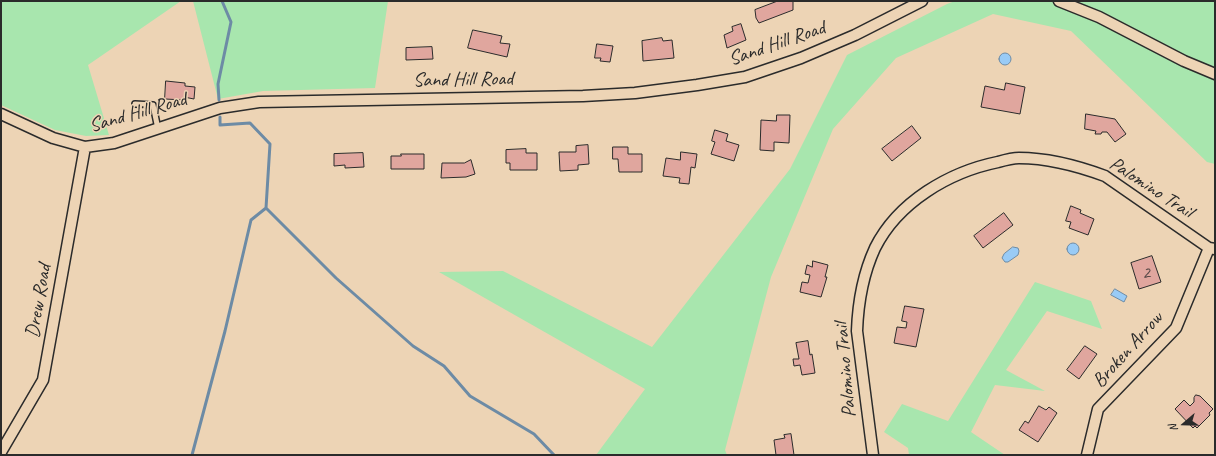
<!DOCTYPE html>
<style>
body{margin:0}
#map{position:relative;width:1216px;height:456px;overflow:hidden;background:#edd4b5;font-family:Caveat,sans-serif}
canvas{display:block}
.frame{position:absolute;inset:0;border:2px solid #2b2b2b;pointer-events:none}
.north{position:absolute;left:1164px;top:404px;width:40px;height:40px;-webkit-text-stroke:3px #edd4b5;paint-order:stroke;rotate:250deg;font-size:11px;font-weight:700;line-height:16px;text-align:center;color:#2b2b2b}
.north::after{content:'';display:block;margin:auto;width:14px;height:18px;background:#2b2b2b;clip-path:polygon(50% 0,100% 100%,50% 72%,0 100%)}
</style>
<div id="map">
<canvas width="1216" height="456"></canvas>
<div class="frame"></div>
<div class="north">N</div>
</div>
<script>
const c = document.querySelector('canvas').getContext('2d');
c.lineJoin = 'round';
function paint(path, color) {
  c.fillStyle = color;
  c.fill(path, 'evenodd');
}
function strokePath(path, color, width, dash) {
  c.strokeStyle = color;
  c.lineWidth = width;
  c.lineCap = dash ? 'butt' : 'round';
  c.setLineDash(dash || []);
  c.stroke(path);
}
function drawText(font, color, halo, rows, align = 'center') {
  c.font = font + ' Caveat,sans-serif';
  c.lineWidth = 3;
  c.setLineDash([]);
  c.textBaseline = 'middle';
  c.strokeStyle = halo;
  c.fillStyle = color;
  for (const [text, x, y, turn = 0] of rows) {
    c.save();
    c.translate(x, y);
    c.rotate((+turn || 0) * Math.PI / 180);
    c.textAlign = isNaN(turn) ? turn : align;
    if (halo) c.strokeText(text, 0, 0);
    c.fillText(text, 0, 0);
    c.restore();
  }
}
paint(new Path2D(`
 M1,1H181L88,65L109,135L86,136L55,130L1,105Z
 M193,1H388L375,88L263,91L218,99Z
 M955,1H1215V164L1207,162L1071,31L993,14L896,58L833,129L771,277L725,450L727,455H596L645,389L439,272L503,271L652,347L790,169L847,55L947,4Z
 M1035,282L1091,301L1102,329L1047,311L1006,370L1045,391L995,385L971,432L1005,455H909L908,448L884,432L902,404L948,421Z`), '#a8e6ae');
const water = new Path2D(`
 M999 59a6 6 0 1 1 12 0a6 6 0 1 1-12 0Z
 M1067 249a6 6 0 1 1 12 0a6 6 0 1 1-12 0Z
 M1013,247L1018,248L1019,251L1018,255L1008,262H1005L1002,258L1004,254Z
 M1115,289L1127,296L1124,302L1111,295Z`);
paint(water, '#99cbf6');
strokePath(water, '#6d8ba5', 1);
strokePath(new Path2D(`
 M219,100L218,84L231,22L222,1
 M220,117V125L250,123L270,144L266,208L336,278L413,346L444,366L470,396L534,434L554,455
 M192,455L225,331L251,220L266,208`), '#6d8ba5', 3);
const building = new Path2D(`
 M778,1H792L793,2V10L759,23L756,18L755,10Z
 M741,24L746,40L727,48L724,35L733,31L732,27Z
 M473,30L502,36L500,43L510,44L507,57L468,48Z
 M662,38L663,41L672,40L674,58L643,61L642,41Z
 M597,44L613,46L610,62L600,61L601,58H595Z
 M432,47L433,59L406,60V48Z
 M166,81L185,83V86L195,87L194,99L184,97V100L165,99Z
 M1006,83L1025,87L1020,114L981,107L985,86L1004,90Z
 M1086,114L1115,119L1126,134L1115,142L1107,132H1102L1101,134H1095L1096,131L1085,129Z
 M777,115H790L789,143L774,142V151L760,150L761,120L776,121Z
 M912,126L921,138L892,161L882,149Z
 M715,130L728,134L726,141L739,145L734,161L711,154L715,142L712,141Z
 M588,145L589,164L578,165V170L560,171L559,152H576V146Z
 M613,147H628V154H642V172H619L618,159H613Z
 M526,149V153H537V170H510V163H506V150Z
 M681,152L697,154L695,168L691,167L689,184L679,183L680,178L663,176L666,158L680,160Z
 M363,153L364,167L345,168V165L334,166V154Z
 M401,154H424V169H391V156H401Z
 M471,160L475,174L466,177L441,178L442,163H464Z
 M1071,206L1081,210L1080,213L1094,219L1088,235L1069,228L1071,222L1066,221Z
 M1004,213L1013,225L983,248L974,236Z
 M1152,256L1161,282L1139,289L1131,263Z
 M813,261L828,265L825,277H827L821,297L800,292L802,282L808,283L810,275L805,274L807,265L812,267Z
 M905,306L924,309L916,347L894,343L897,327L906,328L907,322L902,321Z
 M808,341L810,355L812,354L815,373L802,375L800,365L794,366L793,359H799L796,343Z
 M1085,346L1097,354L1079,379L1067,370Z
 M1196,395L1200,396L1213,409L1209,413L1210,415L1197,428L1195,426L1193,428L1175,409L1184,400L1190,406L1194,402V398Z
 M1039,406L1046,410L1049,407L1057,413L1038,442L1019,430L1025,421L1028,423Z
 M791,434L794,455H776L774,440L785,438L784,435Z`);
paint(building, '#e0a69e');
strokePath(building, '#2b2b2b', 1);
const service = new Path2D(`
 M135,104L153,105L158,129`);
const minor = new Path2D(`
 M1059,1L1099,17L1184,61L1215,74
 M1,114L53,138L85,147L114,143L220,108L259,102L583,96L635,93L697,85L745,77L801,58L855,35L922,1
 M1,452L43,380L85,147
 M873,455L857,331C858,303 863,274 875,248C898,202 949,172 998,162C1005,160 1012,158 1019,158C1049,158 1078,166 1105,176L1209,248L1215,249
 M1087,455L1098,409L1176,328L1209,248`);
strokePath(service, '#2b2b2b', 8);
strokePath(minor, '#2b2b2b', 13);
strokePath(service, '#edd4b5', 5);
strokePath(minor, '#edd4b5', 10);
drawText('18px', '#584a48', null, [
 ["2",1146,273]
]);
drawText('20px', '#2b2b2b', '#edd4b5', [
 ["Sand Hill Road",777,44,-19],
 ["Sand Hill Road",463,80,-1],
 ["Sand Hill Road",138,113,-16],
 ["Palomino Trail",1151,188,33],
 ["Drew Road",39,301,-80],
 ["Broken Arrow",1128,350,-48],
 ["Palomino Trail",846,370,-95]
]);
</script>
